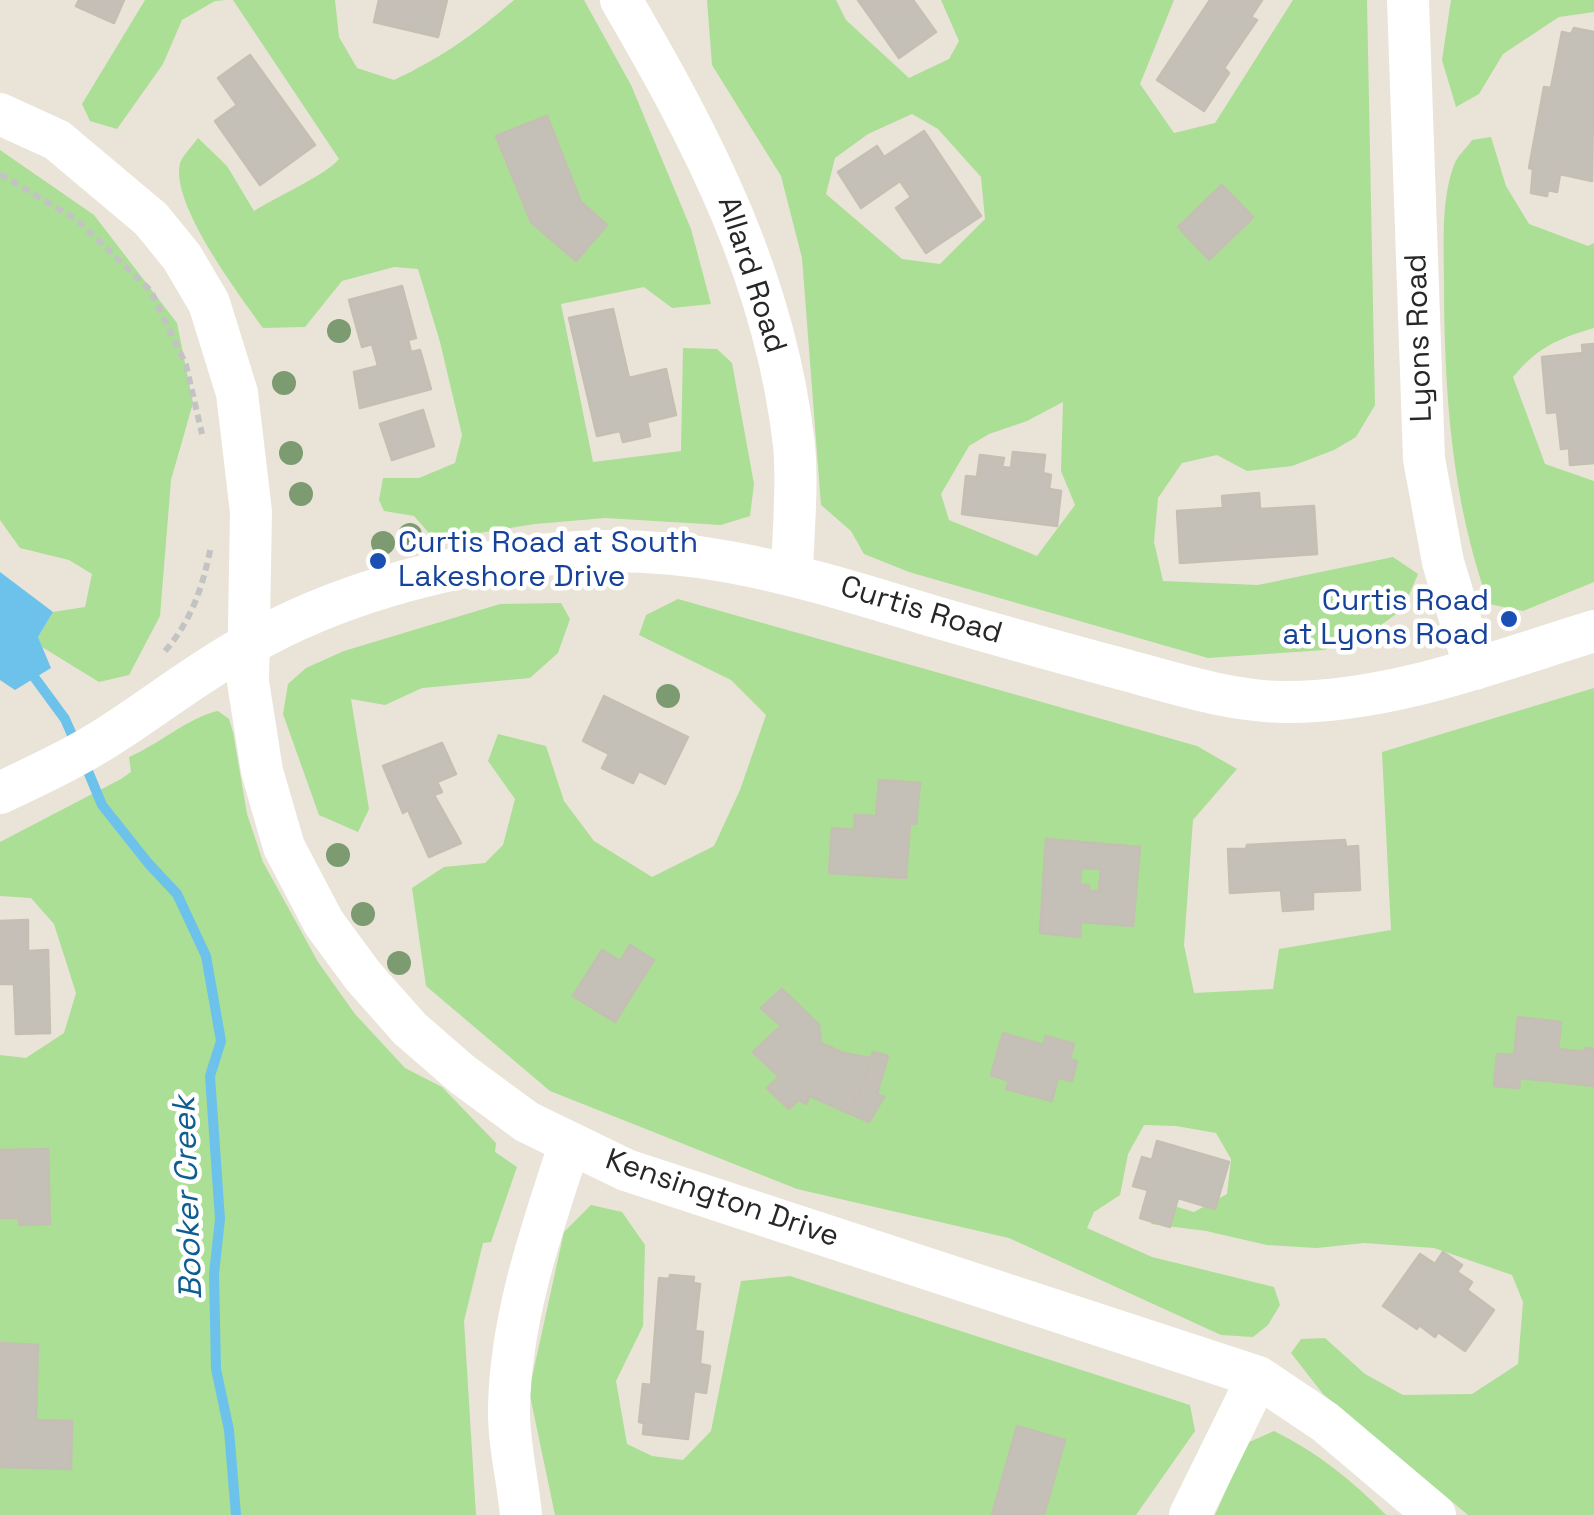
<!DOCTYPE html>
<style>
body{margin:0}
canvas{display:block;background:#e9e3d8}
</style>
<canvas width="1594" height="1515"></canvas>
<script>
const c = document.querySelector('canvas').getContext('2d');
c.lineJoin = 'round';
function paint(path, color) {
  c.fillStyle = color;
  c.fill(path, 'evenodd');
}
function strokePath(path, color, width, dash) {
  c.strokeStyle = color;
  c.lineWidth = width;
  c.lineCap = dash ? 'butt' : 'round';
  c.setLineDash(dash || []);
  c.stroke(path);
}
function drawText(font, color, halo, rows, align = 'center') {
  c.font = font + ' "Space Grotesk",sans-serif';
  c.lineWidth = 9;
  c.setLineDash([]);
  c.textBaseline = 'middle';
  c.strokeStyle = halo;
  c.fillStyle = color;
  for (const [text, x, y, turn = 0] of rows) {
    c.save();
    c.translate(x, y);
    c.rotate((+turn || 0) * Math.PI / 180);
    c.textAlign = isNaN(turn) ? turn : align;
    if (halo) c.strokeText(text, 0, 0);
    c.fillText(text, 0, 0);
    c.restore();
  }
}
paint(new Path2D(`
 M145,0H226L215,1L182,20L163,64L117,129L90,121L82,104Z
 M233,0H335L339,37L357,68L394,80C441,58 475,34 514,0H584L631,85L691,229L711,304L672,308L644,287L561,304L593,462L681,451L683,348L717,349L732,363L754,484L750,516L721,525L605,518L535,524L435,540L414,516L384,511L379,500L383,478H419L455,463L462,435L440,342L418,269L394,267L342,281L305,327L263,328C239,294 170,204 180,163C183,155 193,145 198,138L227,166L254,211C276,197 326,175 339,159Z
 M707,0H836L846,20L909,78L949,59L959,41L941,0H1174L1140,84L1174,133L1215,123L1293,0H1367L1375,405L1356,437L1334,450L1292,466L1247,471L1217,455L1182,463L1158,498L1154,542L1163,581L1258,585L1393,557L1418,574L1403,609L1367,635L1324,650L1208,658L909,572L864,554L851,531L821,505L802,258L781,176L712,65ZM912,114L938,129L981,177L985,219L940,264L902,259L826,194L835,158L868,134ZM1063,402L1061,471L1075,505L1037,556L949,520L941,494L969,446L989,434L1027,421Z
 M1451,0H1594V12L1559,17L1503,54L1479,94L1456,107L1442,60Z
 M1491,137L1506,186L1529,224L1588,246L1594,243V328C1557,339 1538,347 1513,377L1545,464L1594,481V582L1523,611L1489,604C1451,500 1444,389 1444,279C1444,242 1441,200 1454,165C1457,156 1467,148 1472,140Z
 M0,150L94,215L177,323L193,403L171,480L160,616L129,675L99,682L42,647L38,637L53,612L85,607L92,574L69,560L20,548L0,520Z
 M678,599L1197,746L1237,769L1193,820L1184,945L1194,993L1273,989L1279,949L1391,930L1382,752L1594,688V1515H1468L1323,1394L1291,1353L1301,1339L1325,1338L1365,1374L1403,1395L1472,1394L1518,1364L1523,1302L1512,1275L1434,1248L1364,1243L1317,1248L1267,1245L1206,1231L1151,1224L1164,1203L1194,1212L1227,1194L1231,1159L1216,1133L1176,1126L1144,1125L1128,1154L1120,1195L1094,1212L1087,1228L1152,1257L1274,1287L1280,1305L1268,1325L1253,1337L1221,1335L1009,1238L797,1189L550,1091L426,986L412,888L444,867L485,863L503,845L515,799L488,761L498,734L546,746L564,801L594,841L652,877L714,846L740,790L766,715L731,680L639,635L646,615Z
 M561,603L570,619L558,653L530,678L422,688L385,705L351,699L369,809L358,832L319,815L283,714L288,684L306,668L344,651L500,604Z
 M218,711L229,719L233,732L247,814L263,862L318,962L355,1014L405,1068L442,1087L496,1143L495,1152L517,1167L491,1242L483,1243L464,1321L476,1515H0V1055L26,1058L64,1033L76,993L54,924L31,898L0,896V842L121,779L131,772L129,757C158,745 189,717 218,711Z
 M591,1205L622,1212L645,1245L643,1326L616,1381L627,1444L652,1456L683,1460L711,1431L741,1281L790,1276L1190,1405L1195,1431L1136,1515H555L529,1391L564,1232Z
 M1274,1431C1317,1452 1353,1481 1386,1515H1215L1247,1443Z`), '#abdf95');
paint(new Path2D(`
 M0,572L53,612L38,637L51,668L15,690L0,680Z`), '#6cc2ea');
strokePath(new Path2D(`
 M29,670L65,719L76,744
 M85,764L102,805L148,863L177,894L206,956L221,1041L210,1076L220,1219L214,1274L216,1369L229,1430L236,1515`), '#6cc2ea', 10);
const building = new Path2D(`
 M79,0H124L114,23L76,6Z
 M379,0H447L438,37L374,22Z
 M858,0H913L936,32L899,58Z
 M1210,0H1262L1251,17L1257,20L1224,68L1229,73L1204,111L1157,80Z
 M1574,28L1594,32L1592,181L1560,174L1557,192L1548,190L1547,196L1531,193L1533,169L1529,168L1544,87L1551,88L1562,32L1571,34Z
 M250,55L315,145L260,185L215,121L237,105L218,78Z
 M547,116L581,202L607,225L576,261L531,222L496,136Z
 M924,131L981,216L926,253L896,208L911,197L900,181L861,208L838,172L877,146L884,157Z
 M1222,185L1253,217L1209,260L1178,227Z
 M402,286L416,338L408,340L411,352L420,350L431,389L360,408L354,372L378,366L372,344L362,347L349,300Z
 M613,309L629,378L666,369L676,415L647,422L650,436L623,442L620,431L597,436L569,318Z
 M1594,344V463L1570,465L1569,448L1561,449L1557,412L1547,413L1542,357L1583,353L1582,345Z
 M423,410L434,446L392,460L380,424Z
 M1013,452L1045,455L1043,473L1051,475L1049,489L1061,491L1057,526L962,514L966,476L977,477L980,455L1004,458L1002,467L1011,468Z
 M1259,493L1260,509L1314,506L1317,554L1180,563L1177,511L1223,508L1222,496Z
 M604,696L688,737L665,784L639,771L633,783L602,768L609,754L583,741Z
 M442,743L456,774L437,782L442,792L434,795L461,843L429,857L408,810L403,813L383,766Z
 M879,780L920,783L916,824L910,823L906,878L829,873L832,828L854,830L855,815L876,816Z
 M1046,839L1140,847L1133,926L1081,922L1080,937L1040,933ZM1081,868L1101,869L1099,891H1089V885H1080Z
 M1345,840L1346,847L1358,846L1360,890L1313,892V909L1283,911L1281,890L1230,893L1228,849H1246L1247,845Z
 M28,920V951L48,950L50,1033L16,1034L14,984H0V921Z
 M630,945L654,960L615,1022L573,996L602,950L620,961Z
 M782,989L819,1025L821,1043L843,1053L871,1058L863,1086L848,1113L810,1096L806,1104L798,1100L789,1109L767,1088L779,1077L753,1052L781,1026L761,1008Z
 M1518,1017L1561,1022L1558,1049L1585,1052V1048L1594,1049V1086L1520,1078L1519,1088L1494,1086L1497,1054L1514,1055Z
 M1003,1033L1043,1045L1046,1036L1074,1044L1070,1059L1077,1061L1072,1081L1058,1078L1052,1101L1006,1089L1009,1081L991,1075Z
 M873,1052L888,1056L877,1094L884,1097L869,1122L848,1113L863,1086Z
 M1157,1141L1229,1162L1215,1209L1178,1198L1170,1227L1140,1218L1148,1190L1133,1186L1142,1157L1152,1160Z
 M48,1149L50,1224L19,1225V1218H0V1150Z
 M1443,1252L1462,1265L1457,1272L1472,1282L1467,1290L1494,1310L1465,1351L1438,1332L1435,1337L1419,1325L1417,1329L1383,1306L1420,1254L1435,1264Z
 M670,1275L694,1277L693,1283L700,1284L695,1331L703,1332L700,1364L710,1366L706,1393L694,1391L688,1439L643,1434L644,1423L639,1422L643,1384L651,1385L659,1278L669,1279Z
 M0,1343L38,1345L36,1420L72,1421L71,1469L0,1467Z
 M1017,1426L1065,1440L1044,1515H992Z`);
paint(building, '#c4c0b8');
strokePath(building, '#c4bfb2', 2.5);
strokePath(new Path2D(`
 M0,174L77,220L151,291L186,365L202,434
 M165,651C192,620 203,586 211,546`), '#c3c3c3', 6, [8, 5]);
strokePath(new Path2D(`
 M621,0C704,142 775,278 794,445C798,487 793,532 792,575
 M1408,0L1424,459L1443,562L1475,669
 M0,114L57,140L151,219L182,257L209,303L237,393L251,512L248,682L262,771L284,847L324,923L363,976L410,1029L463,1075L527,1122L626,1170L1258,1377L1325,1422L1435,1515
 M0,793C38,775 77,757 112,734C157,705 199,672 246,646C334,595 442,566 543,555C689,538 802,577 939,618C998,635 1058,652 1118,668C1171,682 1227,701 1283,702C1390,703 1493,662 1594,631
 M521,1515C518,1480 508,1442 509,1407C511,1315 542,1229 570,1143
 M1190,1515L1258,1377`), '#fff', 42);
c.fillStyle = '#7d9b70';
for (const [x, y] of [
 [339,331],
 [284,383],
 [291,453],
 [301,494],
 [410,535],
 [383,543],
 [668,696],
 [338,855],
 [363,914],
 [399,963]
]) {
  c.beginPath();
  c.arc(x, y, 12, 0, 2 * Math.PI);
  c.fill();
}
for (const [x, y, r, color] of [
 [378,561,10,"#1a4fb4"],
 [1509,619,10,"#1a4fb4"]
]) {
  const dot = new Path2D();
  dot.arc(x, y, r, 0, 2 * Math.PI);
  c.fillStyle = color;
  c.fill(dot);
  strokePath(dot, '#fff', 4);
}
drawText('30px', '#272727', '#fff', [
 ["Allard Road",751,275,72],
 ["Lyons Road",1420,338,-92],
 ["Curtis Road",921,611,17],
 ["Kensington Drive",722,1199,19]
]);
drawText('30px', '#164399', '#fff', [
 ["Curtis Road at South",398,544],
 ["Lakeshore Drive",398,578],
 ["Curtis Road",1489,602,"right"],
 ["at Lyons Road",1489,636,"right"]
], 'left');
drawText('italic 32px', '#105e91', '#fff', [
 ["Booker Creek",189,1198,-92]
]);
</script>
